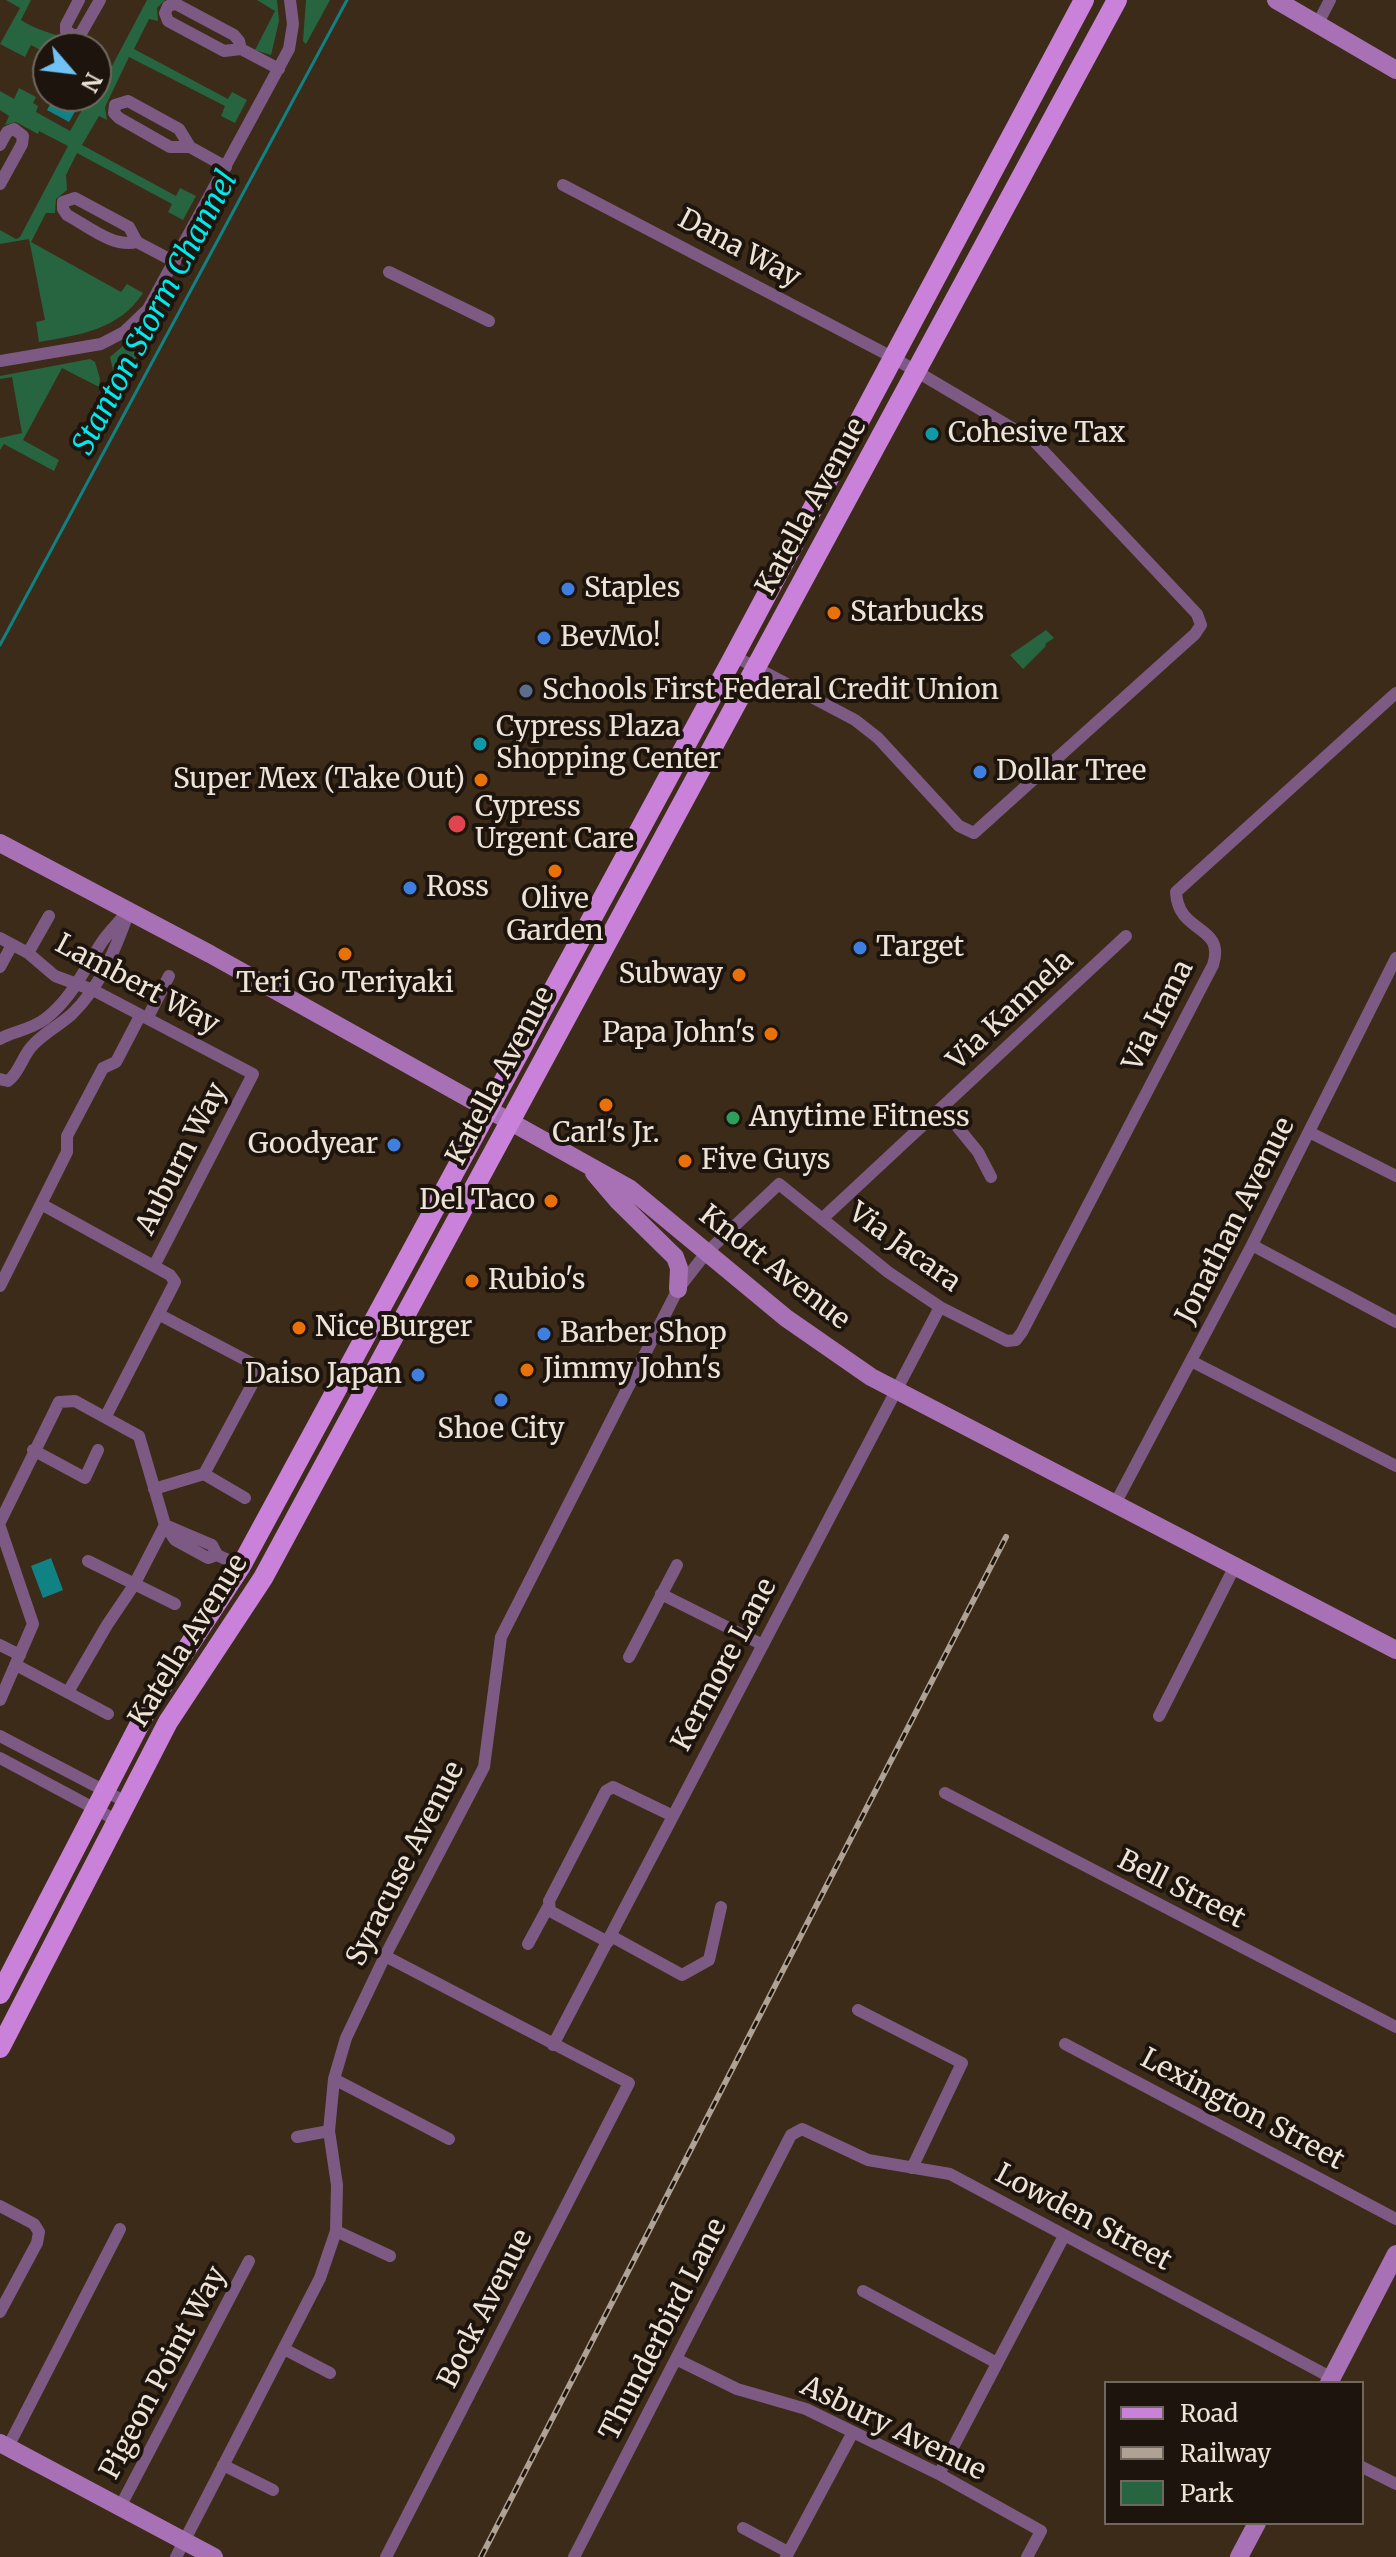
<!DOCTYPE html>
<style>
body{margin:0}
#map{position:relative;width:1396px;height:2557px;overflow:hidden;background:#3c2b18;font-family:Merriweather,serif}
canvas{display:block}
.legend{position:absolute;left:1104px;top:2381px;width:260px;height:144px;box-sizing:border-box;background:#1d150d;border:2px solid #71675e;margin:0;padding:10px 14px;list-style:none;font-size:24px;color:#eee3d7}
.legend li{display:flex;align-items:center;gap:16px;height:40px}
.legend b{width:40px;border:2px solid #71675e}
.north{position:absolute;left:32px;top:32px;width:80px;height:80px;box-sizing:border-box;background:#1d150d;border:2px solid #71675e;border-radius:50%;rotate:118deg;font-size:22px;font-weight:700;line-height:32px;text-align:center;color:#eee3d7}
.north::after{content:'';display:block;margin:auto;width:28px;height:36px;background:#70c2f4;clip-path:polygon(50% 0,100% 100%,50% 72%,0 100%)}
</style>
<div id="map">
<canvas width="1396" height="2557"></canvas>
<ul class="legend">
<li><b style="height:10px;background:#ca81da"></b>Road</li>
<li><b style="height:10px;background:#afa193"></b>Railway</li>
<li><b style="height:22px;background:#266540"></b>Park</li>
</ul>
<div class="north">N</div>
</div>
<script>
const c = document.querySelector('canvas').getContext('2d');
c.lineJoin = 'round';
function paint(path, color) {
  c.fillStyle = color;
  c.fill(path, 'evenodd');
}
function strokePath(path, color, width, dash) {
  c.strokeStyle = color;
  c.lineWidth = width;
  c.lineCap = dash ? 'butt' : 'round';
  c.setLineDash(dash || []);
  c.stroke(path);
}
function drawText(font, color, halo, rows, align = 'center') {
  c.font = font + ' Merriweather,serif';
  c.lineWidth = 8;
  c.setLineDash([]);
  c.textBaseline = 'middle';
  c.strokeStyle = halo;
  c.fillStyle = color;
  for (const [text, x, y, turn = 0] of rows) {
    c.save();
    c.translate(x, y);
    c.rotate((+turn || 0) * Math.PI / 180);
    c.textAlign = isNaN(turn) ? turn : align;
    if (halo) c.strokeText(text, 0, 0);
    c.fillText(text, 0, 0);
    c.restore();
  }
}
paint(new Path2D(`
 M6,0H31L21,20C40,33 64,34 82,48H48V54L31,45L25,57L0,44L20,8Z
 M147,0H165L157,8L158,21L149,19L134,49L228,99L232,92L247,100L235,123L221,116L225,106L129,57L105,107L107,120L99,116L82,145L176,196L180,188L196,196L183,220L168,212L172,204L77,153L66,175L67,190L56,199L55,213H46L31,242L121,292L127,284L143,293C119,330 79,335 39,342L36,322L45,320L29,239L0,244V230L16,239L20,237L68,146L39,131L38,134L16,122L5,125L9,116L0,110V91L14,99L19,88L36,97L33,103L38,106L36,112L70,131L90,96H96L106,78L96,72V58L112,66Z
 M257,0H277L279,21L271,55L255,50L275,11Z
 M306,0H330L306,44L303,41Z
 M158,316L118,392L110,357Z
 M90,359L95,362L100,379L99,387L62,368L23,440L59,460L54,471L4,444L0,450V438L22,433L12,377L0,379V376Z
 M1046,630L1054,638L1045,644L1046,646L1023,669L1010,655Z`), '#266540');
paint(new Path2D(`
 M55,96H84L69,122L47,110Z
 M51,1558L63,1590L43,1598L31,1566Z`), '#108284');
strokePath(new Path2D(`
 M0,645L347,0`), '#108284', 3);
strokePath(new Path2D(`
 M79,0L66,25V31L73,35H80L100,0
 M1318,23L1330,0
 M241,49L239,41L234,35L176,4L168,6L165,13L168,21L224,51L241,49L279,69
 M0,145L7,132L14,129L23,136L22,144L0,184
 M190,147L179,129L128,101L115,105L114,113L119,118L170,147H190L226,167
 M563,185L892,357L1034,441L1197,614L1201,625L1195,634L974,833L959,826L878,738L855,720L734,656
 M137,242L129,227L75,198L63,202V209L67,215C88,226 113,248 137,242L175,262
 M389,272L489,321
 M0,361L101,344L124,332L148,309L289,49L293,24L290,0
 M0,938L28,953L55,976L93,990L253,1074L154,1266
 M28,953L49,916
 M0,967L12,945
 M148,1017L169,976
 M0,1039C12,1031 29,1031 45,1019C71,999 83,972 100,945C106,935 116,925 124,916
 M0,1079L8,1081C20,1072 22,1056 33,1045C44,1033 60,1025 72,1014C101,986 116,948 129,911
 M942,1108L978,1152L991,1177
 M1309,1132L1396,1176
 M41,1204L170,1275L175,1282L106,1416
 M823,1218L1126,936
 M1252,1245L1396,1322
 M0,1286L67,1152V1136L103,1068L116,1062L140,1016
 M1191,1361L1396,1466
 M33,1450L85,1478L98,1450
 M204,1474L245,1498
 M154,1489L204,1474L261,1368L160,1315
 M1115,1504L1252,1245L1396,958
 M0,1522L59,1402L75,1401L139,1436L165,1525L175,1540L208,1558L217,1555L241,1566
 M165,1525L212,1545L217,1555
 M0,1527L33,1624L0,1700
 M88,1561L175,1604
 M661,1594L763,1645
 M0,1645L20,1655
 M629,1657L677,1565
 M16,1665L108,1714
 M68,1692L107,1625L134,1585L165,1525
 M1159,1716L1235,1566
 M0,1736L126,1802
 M0,1758L116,1820
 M945,1793L1396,2027
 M611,1936L682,1975L709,1960L721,1907
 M608,1942L550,1911L549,1901L606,1791L613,1787L673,1816
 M528,1944L548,1907
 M385,1956L629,2083L386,2557
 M858,2010L962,2063L912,2168
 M1065,2044L1396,2219
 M553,2045L940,1307
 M334,2079L449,2139
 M297,2137L329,2131
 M0,2206L34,2224L39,2232L37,2243L0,2312
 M336,2231L390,2256
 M863,2291L997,2363
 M284,2349L330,2373
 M676,2359L737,2389L806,2409L939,2474L1041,2531L1027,2557
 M8,2447L120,2229
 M223,2465L273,2490
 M1362,2467L1396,2484
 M939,2474L1064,2236
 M120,2507L249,2261
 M743,2528L788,2552
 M176,2557L320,2278L336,2231L337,2185L329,2131L334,2079L346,2038L385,1956L484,1767L501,1637L678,1289L706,1253L779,1184L888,1272L940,1307L1007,1341L1016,1340L1022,1332L1213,965C1226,924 1178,935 1176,892L1396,693
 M574,2557L791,2135L802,2129L868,2160L950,2174L1332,2378
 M786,2557L853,2432`), '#7d5a84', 12);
strokePath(new Path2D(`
 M1276,0L1396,70
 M0,843L210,954L629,1188L786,1318L871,1377L1396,1650
 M594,1173L617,1200L675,1257L679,1268L678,1289
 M1329,2383L1396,2254
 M0,2443L214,2557
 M1239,2557L1257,2523`), '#a870b5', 18);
strokePath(new Path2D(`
 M0,1994L148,1708L241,1566L734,656L1084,0
 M0,2048L168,1722L263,1578L1117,0`), '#ca81da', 20);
const rail = new Path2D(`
 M481,2557L1006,1537`);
strokePath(rail, '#afa193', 6);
strokePath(rail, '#1d150d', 3, [9]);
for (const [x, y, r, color] of [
 [932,434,8,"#0f9aa8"],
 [568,589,8,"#3f7fe0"],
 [834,613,8,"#e8710a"],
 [544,638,8,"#3f7fe0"],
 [526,691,8,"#5c6f8a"],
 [480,744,8,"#0f9aa8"],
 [980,772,8,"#3f7fe0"],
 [481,780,8,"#e8710a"],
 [457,824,10,"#e0444e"],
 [555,871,8,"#e8710a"],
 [410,888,8,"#3f7fe0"],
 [860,948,8,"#3f7fe0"],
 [345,954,8,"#e8710a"],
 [739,975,8,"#e8710a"],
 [771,1034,8,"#e8710a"],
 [606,1105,8,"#e8710a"],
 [733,1118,8,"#2e9e5b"],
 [394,1145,8,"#3f7fe0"],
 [685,1161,8,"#e8710a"],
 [551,1201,8,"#e8710a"],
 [472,1281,8,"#e8710a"],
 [299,1328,8,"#e8710a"],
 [544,1334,8,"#3f7fe0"],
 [527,1370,8,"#e8710a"],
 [418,1375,8,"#3f7fe0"],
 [501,1400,8,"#3f7fe0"]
]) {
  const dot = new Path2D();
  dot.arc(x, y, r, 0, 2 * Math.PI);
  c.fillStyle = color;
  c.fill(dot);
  strokePath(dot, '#1d150d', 3);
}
drawText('28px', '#eee3d7', '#1d150d', [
 ["Dana Way",739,249,28],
 ["Katella Avenue",812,507,-61],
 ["Lambert Way",137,985,28],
 ["Via Kannela",1011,1011,-43],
 ["Via Irana",1159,1016,-63],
 ["Katella Avenue",501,1076,-62],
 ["Auburn Way",182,1159,-63],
 ["Jonathan Avenue",1236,1221,-63],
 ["Via Jacara",904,1248,36],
 ["Knott Avenue",774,1268,38],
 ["Katella Avenue",189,1641,-58],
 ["Kermore Lane",725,1665,-62],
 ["Syracuse Avenue",406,1864,-63],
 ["Bell Street",1181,1890,27],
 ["Lexington Street",1242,2110,28],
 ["Lowden Street",1083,2218,28],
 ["Bock Avenue",486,2309,-63],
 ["Thunderbird Lane",664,2330,-63],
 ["Pigeon Point Way",164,2373,-62],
 ["Asbury Avenue",893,2429,26]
]);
drawText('28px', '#eee3d7', '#1d150d', [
 ["Cohesive Tax",948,434],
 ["Staples",584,589],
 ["Starbucks",850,613],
 ["BevMo!",560,638],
 ["Schools First Federal Credit Union",542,691],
 ["Cypress Plaza",496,728],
 ["Shopping Center",496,760],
 ["Dollar Tree",996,772],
 ["Super Mex (Take Out)",465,780,"right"],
 ["Cypress",475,808],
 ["Urgent Care",475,840],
 ["Ross",426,888],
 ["Olive",555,900,"center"],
 ["Garden",555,932,"center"],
 ["Target",876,948],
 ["Subway",723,975,"right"],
 ["Teri Go Teriyaki",345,984,"center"],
 ["Papa John's",755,1034,"right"],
 ["Anytime Fitness",749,1118],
 ["Carl's Jr.",606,1134,"center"],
 ["Goodyear",378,1145,"right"],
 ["Five Guys",701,1161],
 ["Del Taco",535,1201,"right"],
 ["Rubio's",488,1281],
 ["Nice Burger",315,1328],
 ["Barber Shop",560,1334],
 ["Jimmy John's",543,1370],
 ["Daiso Japan",402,1375,"right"],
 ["Shoe City",501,1430,"center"]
], 'left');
drawText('italic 30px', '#03e8ec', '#1d150d', [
 ["Stanton Storm Channel",156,313,-62]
]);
</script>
